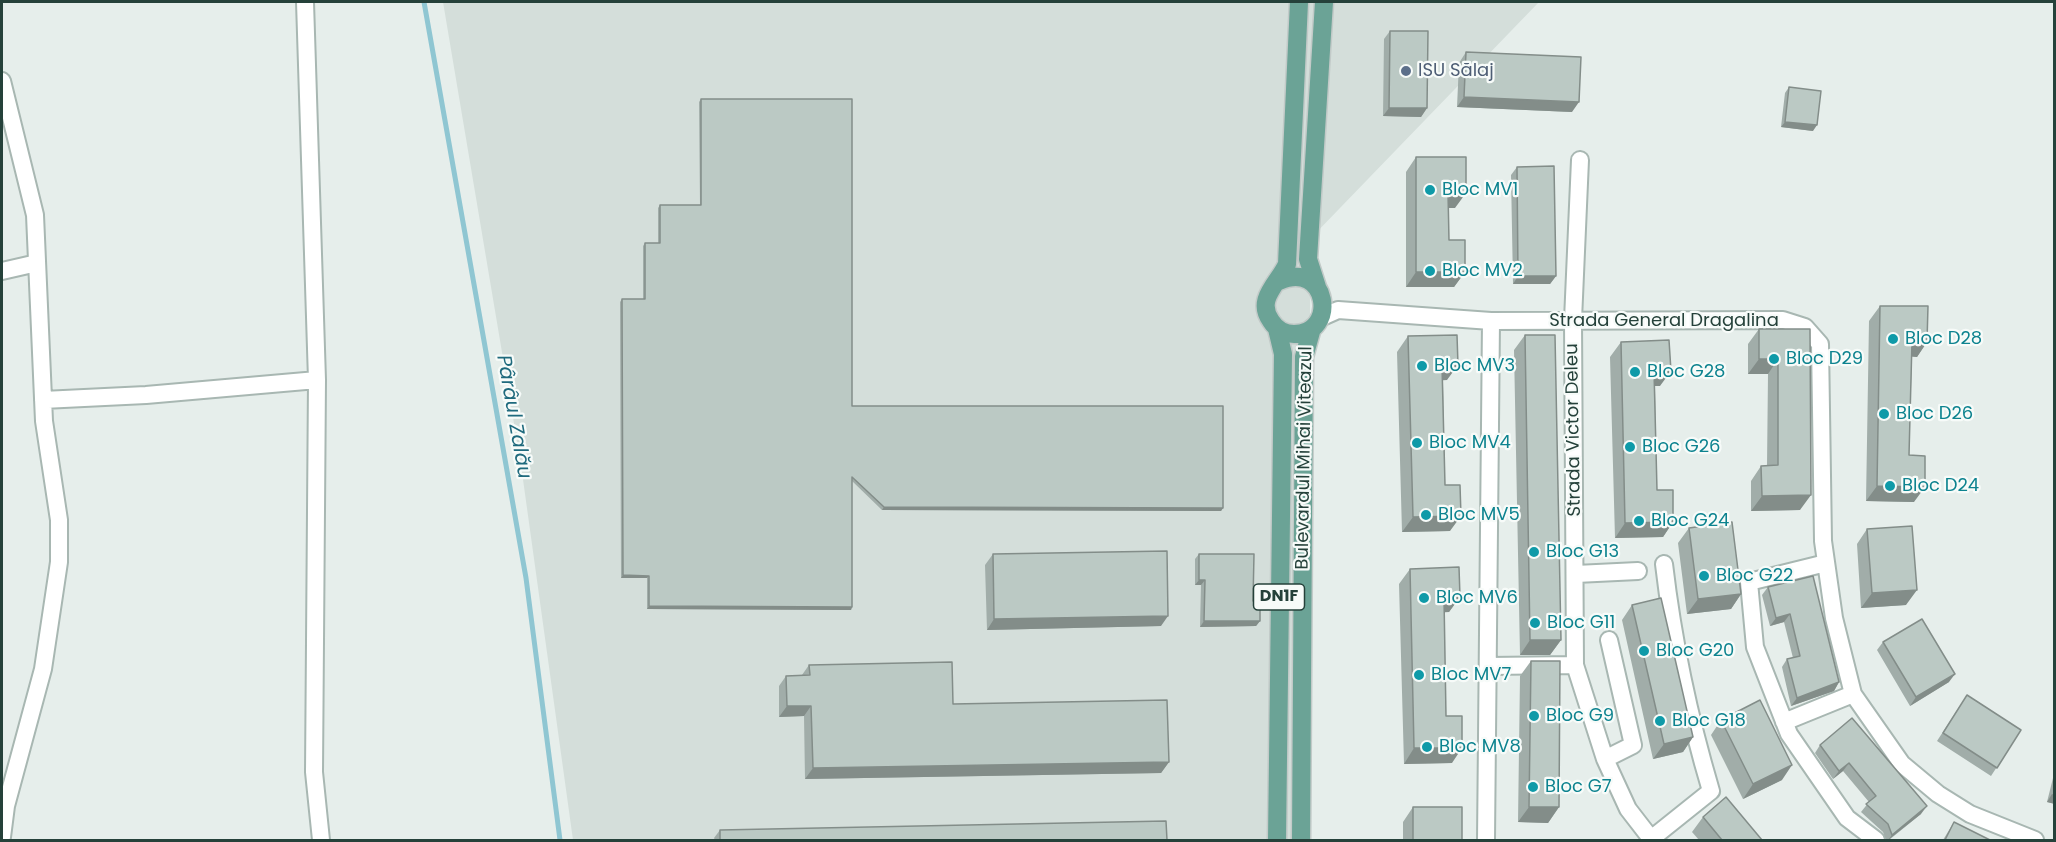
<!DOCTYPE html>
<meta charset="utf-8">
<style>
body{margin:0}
#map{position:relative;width:2056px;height:842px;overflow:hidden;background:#e6eeeb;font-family:Poppins,sans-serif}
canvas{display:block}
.frame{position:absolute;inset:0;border:3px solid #25413a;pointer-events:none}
</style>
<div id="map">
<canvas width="2056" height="842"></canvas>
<div class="frame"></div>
</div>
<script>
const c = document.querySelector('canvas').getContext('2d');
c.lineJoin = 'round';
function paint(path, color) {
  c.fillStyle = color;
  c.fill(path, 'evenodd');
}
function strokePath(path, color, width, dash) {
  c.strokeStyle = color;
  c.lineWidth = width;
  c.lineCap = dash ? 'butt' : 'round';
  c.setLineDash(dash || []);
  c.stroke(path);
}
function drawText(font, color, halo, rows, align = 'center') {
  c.font = font + ' Poppins,sans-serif';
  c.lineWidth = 4.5;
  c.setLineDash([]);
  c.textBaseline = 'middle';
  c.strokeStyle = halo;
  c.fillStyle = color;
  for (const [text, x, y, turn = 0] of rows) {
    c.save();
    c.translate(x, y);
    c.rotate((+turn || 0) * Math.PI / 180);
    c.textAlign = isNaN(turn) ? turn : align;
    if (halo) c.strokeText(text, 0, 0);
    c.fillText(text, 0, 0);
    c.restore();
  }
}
paint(new Path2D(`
 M443,2H1539L1311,238L1303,840H573L521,465Z`), '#d4deda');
strokePath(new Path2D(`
 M424,2L526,578L560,840`), '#8fc6d2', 5);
const minor = new Path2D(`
 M305,2L317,380L314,772L321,840
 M2,81L35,215L44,421L59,520V562L43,669L6,806L2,837
 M1580,160L1573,320L1575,665L1605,759L1628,809L1652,840
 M2,271L37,263
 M1320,318L1338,310L1491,321L1783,320L1805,327L1820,344L1823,541L1834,618L1853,694L1902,764L1938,794L1970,814L2035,840
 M43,400L146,395L317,380
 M1826,563L1749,582L1755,647L1789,734L1847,818L1876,840
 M1576,574L1638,571
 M1488,666L1575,665
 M1784,722L1853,694
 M1605,759L1633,745L1609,640
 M1651,839L1711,791C1689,717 1673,641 1664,564
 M1486,840L1491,321`);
const major = new Path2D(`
 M1279,281C1328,259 1339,334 1294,334C1285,334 1276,329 1271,321C1255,299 1279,283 1287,264L1299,2
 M1317,287L1308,259L1324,2
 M1277,840L1283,354L1277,329
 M1301,840L1304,357L1312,328`);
strokePath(minor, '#a8b7b2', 20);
strokePath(major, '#c2cac8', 21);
strokePath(minor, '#fff', 16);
strokePath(major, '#6ba396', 18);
paint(new Path2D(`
 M1390,31L1427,108L1421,117L1383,116L1384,39Z
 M1466,52L1572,112L1457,107L1459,63Z
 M1789,87L1813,131L1781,127L1785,93Z
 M701,99L852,406L1223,508L1221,511L882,510L852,481V607L851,610L647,609V578H621L620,302L622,299H643V246L645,243H658V208L660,205H700L699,102Z
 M1416,157L1455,208H1448L1449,240L1465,272L1454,287H1406V172Z
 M1517,167L1556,276L1550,284H1513L1511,175Z
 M1880,306L1927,342L1917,357L1912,356L1909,455L1914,502L1866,501L1869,321Z
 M1759,329H1810L1800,510L1751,511V481L1761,466H1767L1768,374H1748V344Z
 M1525,335L1561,640L1550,655H1520L1514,350Z
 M1408,336L1447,380H1443L1445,485L1450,531L1402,532L1397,352Z
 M1621,342L1660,386H1655L1657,490L1673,522L1663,537L1615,538L1610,357Z
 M1689,528L1741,594L1731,609L1687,614L1678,543Z
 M1867,529L1906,605L1861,608L1857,544Z
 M993,554L1161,626L987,630L985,565Z
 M1199,554L1253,601L1260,621L1256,626L1200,627L1201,585H1195V559Z
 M1410,569L1460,597L1449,612H1444L1446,716L1452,763L1404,764L1399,584Z
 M1813,576L1839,682L1834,691L1791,706L1782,667L1787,659L1793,658L1784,622L1770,626L1762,595L1768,587Z
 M1632,605L1693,737L1683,752L1653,759L1622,620Z
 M1883,642L1949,682L1910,706L1877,650Z
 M1531,661L1559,807L1548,823L1518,822L1520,676Z
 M809,665L953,704L1169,762L1161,773L805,779L804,716L779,717V686L786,676L802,675Z
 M1967,695L2021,730L1991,776L1937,741Z
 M1852,718L1921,814L1889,840H1886L1883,832L1861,812L1869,802L1843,771L1833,779L1815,753L1820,745Z
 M1721,720L1782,780L1743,799L1711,735Z
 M2055,770V804L2047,802Z
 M1413,807L1462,840H1403V822Z
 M1703,817L1762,840H1699L1692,832Z
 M1954,822L1990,840H1943Z
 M720,830L1167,840H715L714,838Z`), '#a1ada9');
paint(new Path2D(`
 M1464,97L1579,102L1572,112L1457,107Z
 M1389,108H1427L1421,117L1383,116Z
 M1785,122L1817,125L1813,131L1781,127Z
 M1448,193H1466L1455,208H1438Z
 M1416,272H1465L1454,287H1406Z
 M1518,276H1556L1550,284H1513Z
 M1912,341L1927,342L1917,357L1902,356Z
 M1759,359H1778L1768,374H1748Z
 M1458,365L1447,380L1432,381L1442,366Z
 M1654,371H1671L1660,386H1644Z
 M1877,486L1925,487L1914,502L1866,501Z
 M1811,495L1800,510L1751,511L1762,496Z
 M884,507L1223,508L1221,511L882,510Z
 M1461,516L1450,531L1402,532L1413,517Z
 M1673,522L1663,537L1615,538L1625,523Z
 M623,575L649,576L647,578H621Z
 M1199,580H1205L1201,585H1195Z
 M1917,590L1906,605L1861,608L1872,593Z
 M1741,594L1731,609L1687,614L1698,599Z
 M1460,597L1449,612L1433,613L1444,598Z
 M649,606L852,607L851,610L647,609Z
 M1790,614L1784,622L1770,626L1776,618Z
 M1168,616L1161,626L987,630L994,619Z
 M1204,621H1260L1256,626L1200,627Z
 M1530,640H1561L1550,655H1520Z
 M1955,674L1949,682L1910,706L1916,697Z
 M1839,682L1834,691L1791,706L1797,698Z
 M787,706H811L804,716L779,717Z
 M1693,737L1683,752L1653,759L1664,744Z
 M1414,748H1462L1452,763L1404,764Z
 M1169,762L1161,773L805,779L813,768Z
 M1849,763L1843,771L1833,779L1839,771Z
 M1792,765L1782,780L1743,799L1753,784Z
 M2052,794L2055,795V804L2047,802Z
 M1927,806L1921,814L1888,840L1892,835Z
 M1529,807H1559L1548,823L1518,822Z`), '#838d89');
const building = new Path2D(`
 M1390,31H1428L1427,108H1389Z
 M1466,52L1581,57L1579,102L1464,97Z
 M1789,87L1821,91L1817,125L1785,122Z
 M701,99H852V406H1223V508L884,507L852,477V607L649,606V576L623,575L622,299H645V243H660V205H701Z
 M1416,157H1466V193H1448L1449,240H1465V272H1416Z
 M1554,166L1556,276H1518L1517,167Z
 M1880,306H1928L1927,342L1912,341L1909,455L1925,456V487L1877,486Z
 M1759,329H1810L1811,495L1762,496L1761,466L1778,465V359H1759Z
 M1457,335L1458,365L1442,366L1445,485H1460L1461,516L1413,517L1408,336Z
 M1525,335H1555L1561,640H1530Z
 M1669,340L1671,371H1654L1657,490H1673V522L1625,523L1621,342Z
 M1732,522L1741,594L1698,599L1689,528Z
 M1912,526L1917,590L1872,593L1867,529Z
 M1167,551L1168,616L994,619L993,554Z
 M1199,554H1254L1253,601L1260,600V621H1204L1205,580H1199Z
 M1459,567L1460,597L1444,598L1446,716H1462V748H1414L1410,569Z
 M1813,576L1839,682L1797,698L1787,659L1800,656L1790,614L1776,618L1768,587Z
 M1661,598L1693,737L1664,744L1632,605Z
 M1922,619L1955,674L1916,697L1883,642Z
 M1531,661H1560L1559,807H1529Z
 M952,662L953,704L1167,700L1169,762L813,768L811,706H787L786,676L810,675L809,665Z
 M1967,695L2021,730L1997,768L1943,733Z
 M1760,700L1792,765L1753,784L1721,720Z
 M1852,718L1927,806L1892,835L1888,824L1866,804L1876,796L1849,763L1839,771L1820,745Z
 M1726,797L1762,840H1722L1703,817Z
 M1413,807H1462V840H1413Z
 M1166,821L1167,840H720V830Z
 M1954,822L1990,840H1945Z`);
paint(building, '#bbc9c4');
strokePath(building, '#838d89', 1.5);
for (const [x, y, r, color] of [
 [1406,71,6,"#5c6f8a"],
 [1430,190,6,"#0f9aa8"],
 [1430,271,6,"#0f9aa8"],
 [1893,339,6,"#0f9aa8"],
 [1774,359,6,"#0f9aa8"],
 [1422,366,6,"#0f9aa8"],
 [1635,372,6,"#0f9aa8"],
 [1884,414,6,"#0f9aa8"],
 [1417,443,6,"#0f9aa8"],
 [1630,447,6,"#0f9aa8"],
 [1890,486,6,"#0f9aa8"],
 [1426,515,6,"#0f9aa8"],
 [1639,521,6,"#0f9aa8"],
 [1534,552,6,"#0f9aa8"],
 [1704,576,6,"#0f9aa8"],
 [1424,598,6,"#0f9aa8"],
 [1535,623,6,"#0f9aa8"],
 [1644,651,6,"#0f9aa8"],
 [1419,675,6,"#0f9aa8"],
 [1534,716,6,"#0f9aa8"],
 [1660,721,6,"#0f9aa8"],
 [1427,747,6,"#0f9aa8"],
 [1533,787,6,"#0f9aa8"]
]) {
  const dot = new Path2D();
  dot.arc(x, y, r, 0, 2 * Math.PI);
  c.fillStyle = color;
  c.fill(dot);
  strokePath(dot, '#f7fbf9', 2);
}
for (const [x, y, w] of [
 [1279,597,51]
]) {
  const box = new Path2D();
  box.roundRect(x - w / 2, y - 13, w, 26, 4.5);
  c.fillStyle = '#f7fbf9';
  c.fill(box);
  strokePath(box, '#25413a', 1.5);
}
drawText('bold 16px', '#25413a', null, [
 ["DN1F",1279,597]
]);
drawText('18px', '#4e5e75', '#f7fbf9', [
 ["ISU Sălaj",1418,71]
], 'left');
drawText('18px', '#0d838f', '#f7fbf9', [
 ["Bloc MV1",1442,190],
 ["Bloc MV2",1442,271],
 ["Bloc D28",1905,339],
 ["Bloc D29",1786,359],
 ["Bloc MV3",1434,366],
 ["Bloc G28",1647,372],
 ["Bloc D26",1896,414],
 ["Bloc MV4",1429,443],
 ["Bloc G26",1642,447],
 ["Bloc D24",1902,486],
 ["Bloc MV5",1438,515],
 ["Bloc G24",1651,521],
 ["Bloc G13",1546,552],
 ["Bloc G22",1716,576],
 ["Bloc MV6",1436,598],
 ["Bloc G11",1547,623],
 ["Bloc G20",1656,651],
 ["Bloc MV7",1431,675],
 ["Bloc G9",1546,716],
 ["Bloc G18",1672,721],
 ["Bloc MV8",1439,747],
 ["Bloc G7",1545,787]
], 'left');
drawText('18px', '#25413a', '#f7fbf9', [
 ["Strada General Dragalina",1664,321],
 ["Strada Victor Deleu",1574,430,-91],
 ["Bulevardul Mihai Viteazul",1305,458,-89]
]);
drawText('italic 20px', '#1f6a7d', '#f7fbf9', [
 ["Pârâul Zalău",513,417,80]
]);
</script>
